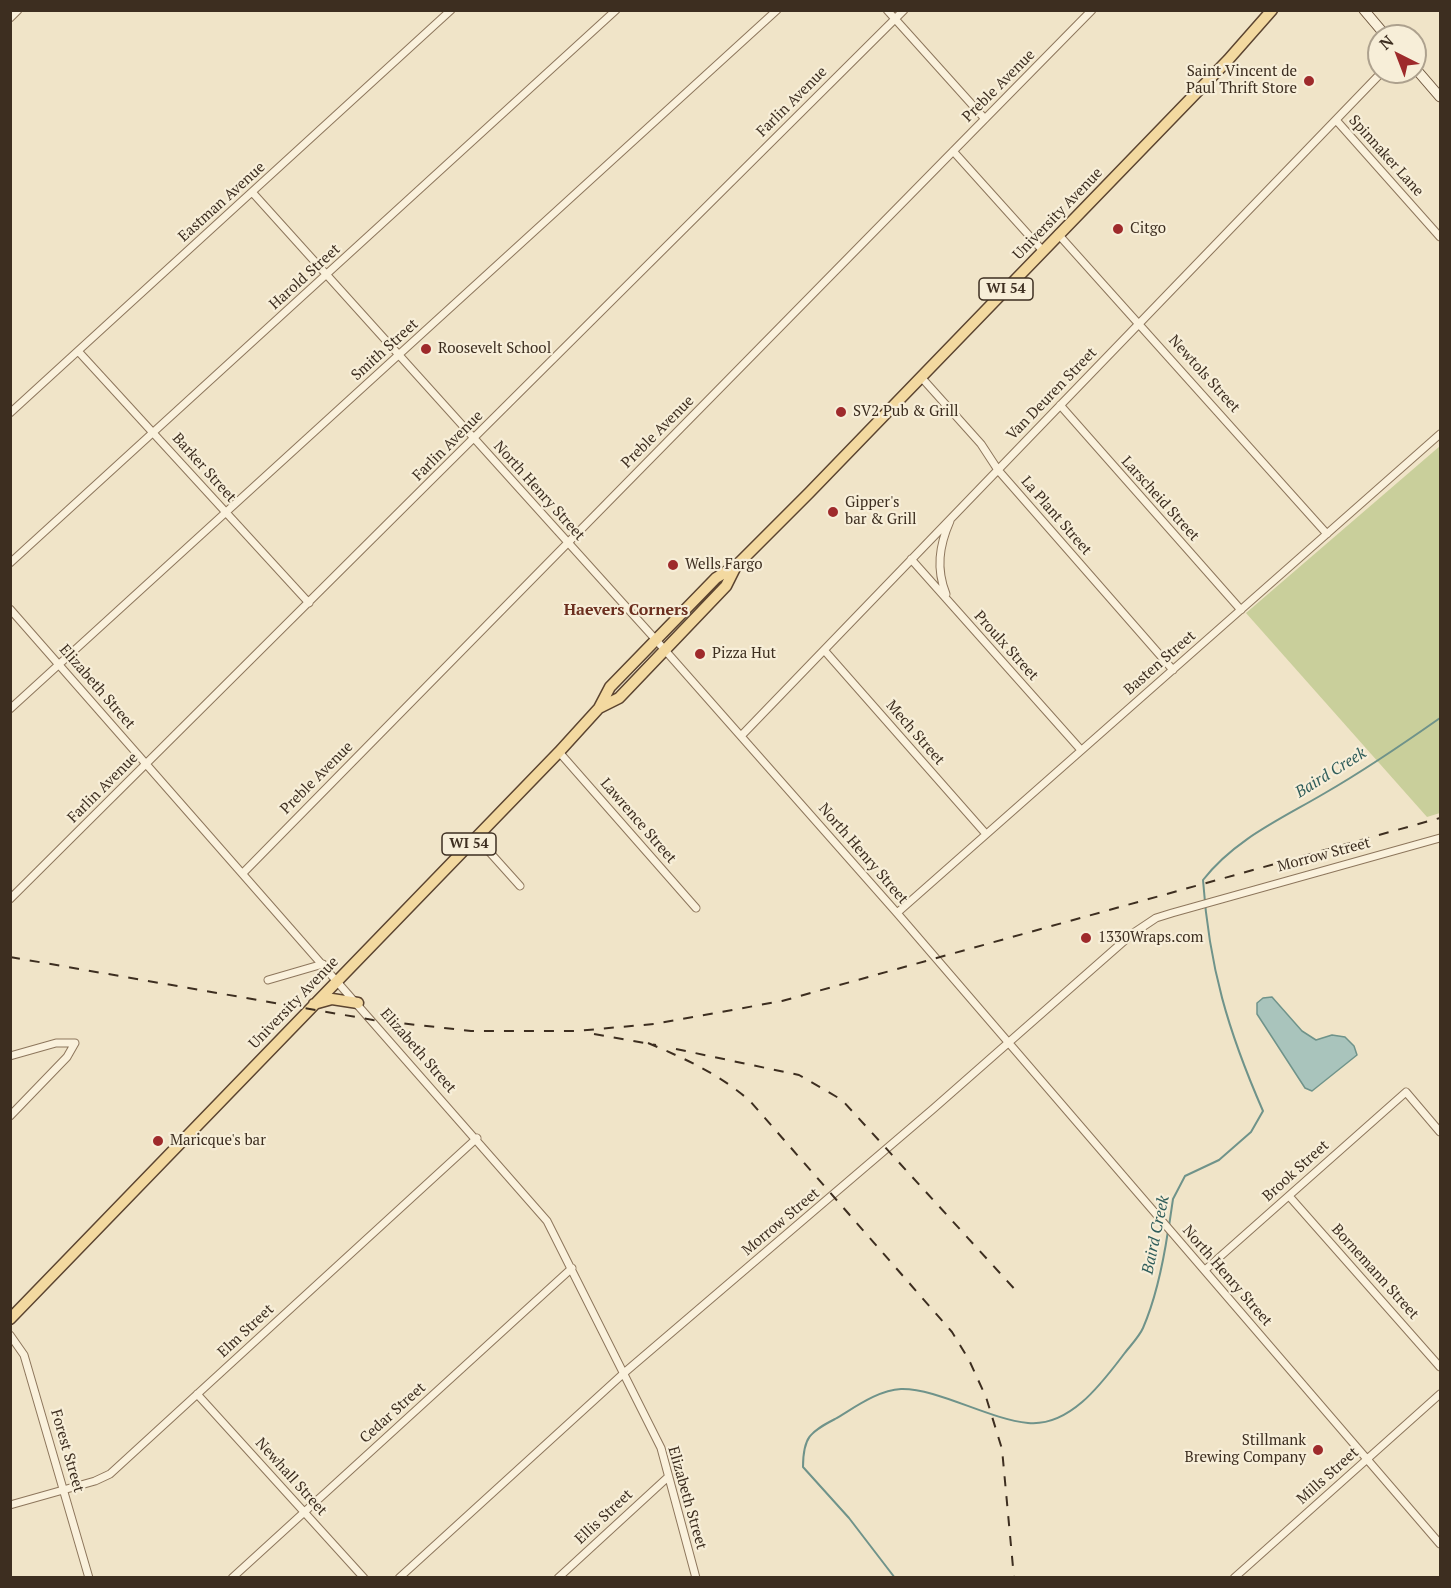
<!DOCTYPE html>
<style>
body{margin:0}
#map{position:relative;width:1451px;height:1588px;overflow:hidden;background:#f0e4c8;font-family:"PT Serif",serif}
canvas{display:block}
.frame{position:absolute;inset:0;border:12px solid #3d2e20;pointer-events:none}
.north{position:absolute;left:1367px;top:24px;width:60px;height:60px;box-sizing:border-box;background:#f7eed8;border:2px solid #ada18e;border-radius:50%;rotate:318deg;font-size:16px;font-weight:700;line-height:24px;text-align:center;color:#3d2e20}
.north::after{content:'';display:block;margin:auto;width:21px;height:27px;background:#9e2a2b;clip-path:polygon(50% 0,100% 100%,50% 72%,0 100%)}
</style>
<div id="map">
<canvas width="1451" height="1588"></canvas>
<div class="frame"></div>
<div class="north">N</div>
</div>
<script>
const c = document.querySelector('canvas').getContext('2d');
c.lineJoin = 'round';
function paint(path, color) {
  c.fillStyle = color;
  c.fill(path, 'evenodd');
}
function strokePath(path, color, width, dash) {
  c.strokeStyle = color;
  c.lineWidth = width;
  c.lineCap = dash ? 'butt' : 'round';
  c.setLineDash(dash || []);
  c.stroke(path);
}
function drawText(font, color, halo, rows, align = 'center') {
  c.font = font + ' "PT Serif",serif';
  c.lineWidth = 4.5;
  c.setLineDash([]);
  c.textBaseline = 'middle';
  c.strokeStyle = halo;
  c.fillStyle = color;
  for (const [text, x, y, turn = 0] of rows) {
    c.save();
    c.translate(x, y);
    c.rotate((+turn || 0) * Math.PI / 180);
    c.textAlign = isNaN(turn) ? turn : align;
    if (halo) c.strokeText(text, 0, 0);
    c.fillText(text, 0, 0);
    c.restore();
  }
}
paint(new Path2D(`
 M1440,446V813L1427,817L1246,613Z`), '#c9cf9b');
const water = new Path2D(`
 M1272,997L1302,1031L1316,1040L1332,1035L1345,1037L1354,1046L1357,1055L1312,1091L1305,1088L1257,1014V1003L1263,998Z`);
paint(water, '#a9c4bc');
strokePath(water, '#6f938a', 1.5);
strokePath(new Path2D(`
 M1169,1226L1173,1199L1185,1176L1219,1160L1251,1132L1263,1111C1228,1031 1209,967 1203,880C1235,839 1281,819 1325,793C1365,770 1403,744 1440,718
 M895,1578L849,1518L803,1467C803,1437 810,1432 835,1419C854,1408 878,1390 901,1389C937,1388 988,1419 1028,1423C1070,1427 1102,1383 1124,1354C1130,1346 1139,1337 1143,1328C1156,1298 1163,1264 1168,1231`), '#6f938a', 2);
const street = new Path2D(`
 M887,10L985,119
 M10,18L18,10
 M1336,120L1440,237
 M953,151L1043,251
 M252,192L656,640L897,913L1440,1544
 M1058,234L1327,534
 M78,351L309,603
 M921,377L981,444L998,470L1173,670
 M1060,405L1241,610
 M10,413L451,10
 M911,559L1081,750
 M10,563L616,10
 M946,594C936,569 939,546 950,521
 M10,609L547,1221L661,1448L696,1578
 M824,650L986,834
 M10,709L777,10
 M741,736L1382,72
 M559,752L696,908
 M476,837L520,886
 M243,873L1092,10
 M10,899L904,10
 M897,913L1440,434
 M268,980L323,964
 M10,1056L56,1043H75L67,1057L10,1116
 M1289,1196L1440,1367
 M1205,1270L1406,1092L1440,1132
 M10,1335L24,1355L89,1578
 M197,1394L364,1578
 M10,1505L95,1481L110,1474L477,1138
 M232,1578L572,1268
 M399,1578L624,1373L933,1109L1132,934L1156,918L1172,913L1440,838
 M558,1578L668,1477
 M1234,1578L1440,1394`);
const secondary = new Path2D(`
 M1364,10L1386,36
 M1415,68L1440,97`);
const primary = new Path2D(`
 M599,708L619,698L726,586L736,566
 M314,1004L332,999L358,1003
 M10,1319L559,752L599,708L610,687L716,578L737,565L809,493L1228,60L1272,10`);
strokePath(street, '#8d765c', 9);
strokePath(secondary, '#6f573f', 11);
strokePath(primary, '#5b4430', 13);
strokePath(street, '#faf1dc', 7);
strokePath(secondary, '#faf1dc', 9);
strokePath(primary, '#f3d9a0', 10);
strokePath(new Path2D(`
 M10,957L373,1020L471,1031H576L654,1024L782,1001L1440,818
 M594,1034L656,1045
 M648,1043C686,1059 719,1074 750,1101L952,1332L969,1360L986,1397L1002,1449L1014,1578
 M676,1049L799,1075L842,1100L1019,1294`), '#3d2e20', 2, [10, 10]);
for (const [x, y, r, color] of [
 [1309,81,6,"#9e2a2b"],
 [1118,229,6,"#9e2a2b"],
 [426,349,6,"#9e2a2b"],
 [841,412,6,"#9e2a2b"],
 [833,512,6,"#9e2a2b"],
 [673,565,6,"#9e2a2b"],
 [700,654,6,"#9e2a2b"],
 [1086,938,6,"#9e2a2b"],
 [158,1141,6,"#9e2a2b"],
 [1318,1450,6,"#9e2a2b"]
]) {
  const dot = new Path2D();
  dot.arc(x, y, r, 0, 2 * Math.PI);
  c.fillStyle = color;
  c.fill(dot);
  strokePath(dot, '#f7eed8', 2);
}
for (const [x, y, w] of [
 [1006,289,54],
 [469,844,54]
]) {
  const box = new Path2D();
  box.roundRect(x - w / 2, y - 11, w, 22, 4.5);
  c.fillStyle = '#f7eed8';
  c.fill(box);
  strokePath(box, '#3d2e20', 1.5);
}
drawText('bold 14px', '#3d2e20', null, [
 ["WI 54",1006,289],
 ["WI 54",469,844]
]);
drawText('15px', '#3d2e20', '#f7eed8', [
 ["Saint Vincent de",1297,72,"right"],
 ["Paul Thrift Store",1297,89,"right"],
 ["Citgo",1130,229],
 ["Roosevelt School",438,349],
 ["SV2 Pub & Grill",853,412],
 ["Gipper's",845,503],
 ["bar & Grill",845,520],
 ["Wells Fargo",685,565],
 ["Pizza Hut",712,654],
 ["1330Wraps.com",1098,938],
 ["Maricque's bar",170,1141],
 ["Stillmank",1306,1441,"right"],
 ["Brewing Company",1306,1458,"right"]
], 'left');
drawText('15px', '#3d2e20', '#f7eed8', [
 ["Preble Avenue",999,86,-45],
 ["Farlin Avenue",792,102,-45],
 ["Spinnaker Lane",1386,156,48],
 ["Eastman Avenue",222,202,-42],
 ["University Avenue",1058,214,-46],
 ["Harold Street",305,277,-42],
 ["Smith Street",385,350,-42],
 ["Newtols Street",1204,374,48],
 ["Van Deuren Street",1052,394,-46],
 ["Preble Avenue",658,432,-45],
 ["Farlin Avenue",448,446,-45],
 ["Barker Street",204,468,48],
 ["North Henry Street",539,491,48],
 ["Larscheid Street",1160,499,48],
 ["La Plant Street",1056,516,49],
 ["Proulx Street",1006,646,48],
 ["Basten Street",1160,663,-41],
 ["Elizabeth Street",97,687,49],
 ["Mech Street",915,733,49],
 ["Preble Avenue",317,778,-45],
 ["Farlin Avenue",103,788,-45],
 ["Lawrence Street",638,821,49],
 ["North Henry Street",863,854,49],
 ["Morrow Street",1324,855,-15],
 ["University Avenue",294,1003,-46],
 ["Elizabeth Street",418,1051,49],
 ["Brook Street",1296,1171,-42],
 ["Morrow Street",781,1222,-40],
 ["Bornemann Street",1375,1272,48],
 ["North Henry Street",1227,1276,49],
 ["Elm Street",246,1331,-43],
 ["Cedar Street",393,1413,-42],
 ["Forest Street",67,1451,74],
 ["Mills Street",1328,1476,-42],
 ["Newhall Street",291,1477,48],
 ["Elizabeth Street",687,1498,74],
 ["Ellis Street",604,1517,-43]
]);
drawText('bold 16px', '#6b2e1e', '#f7eed8', [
 ["Haevers Corners",626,610]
]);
drawText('italic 16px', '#2f5d5a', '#f7eed8', [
 ["Baird Creek",1331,773,-32],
 ["Baird Creek",1156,1235,-78]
]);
</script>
